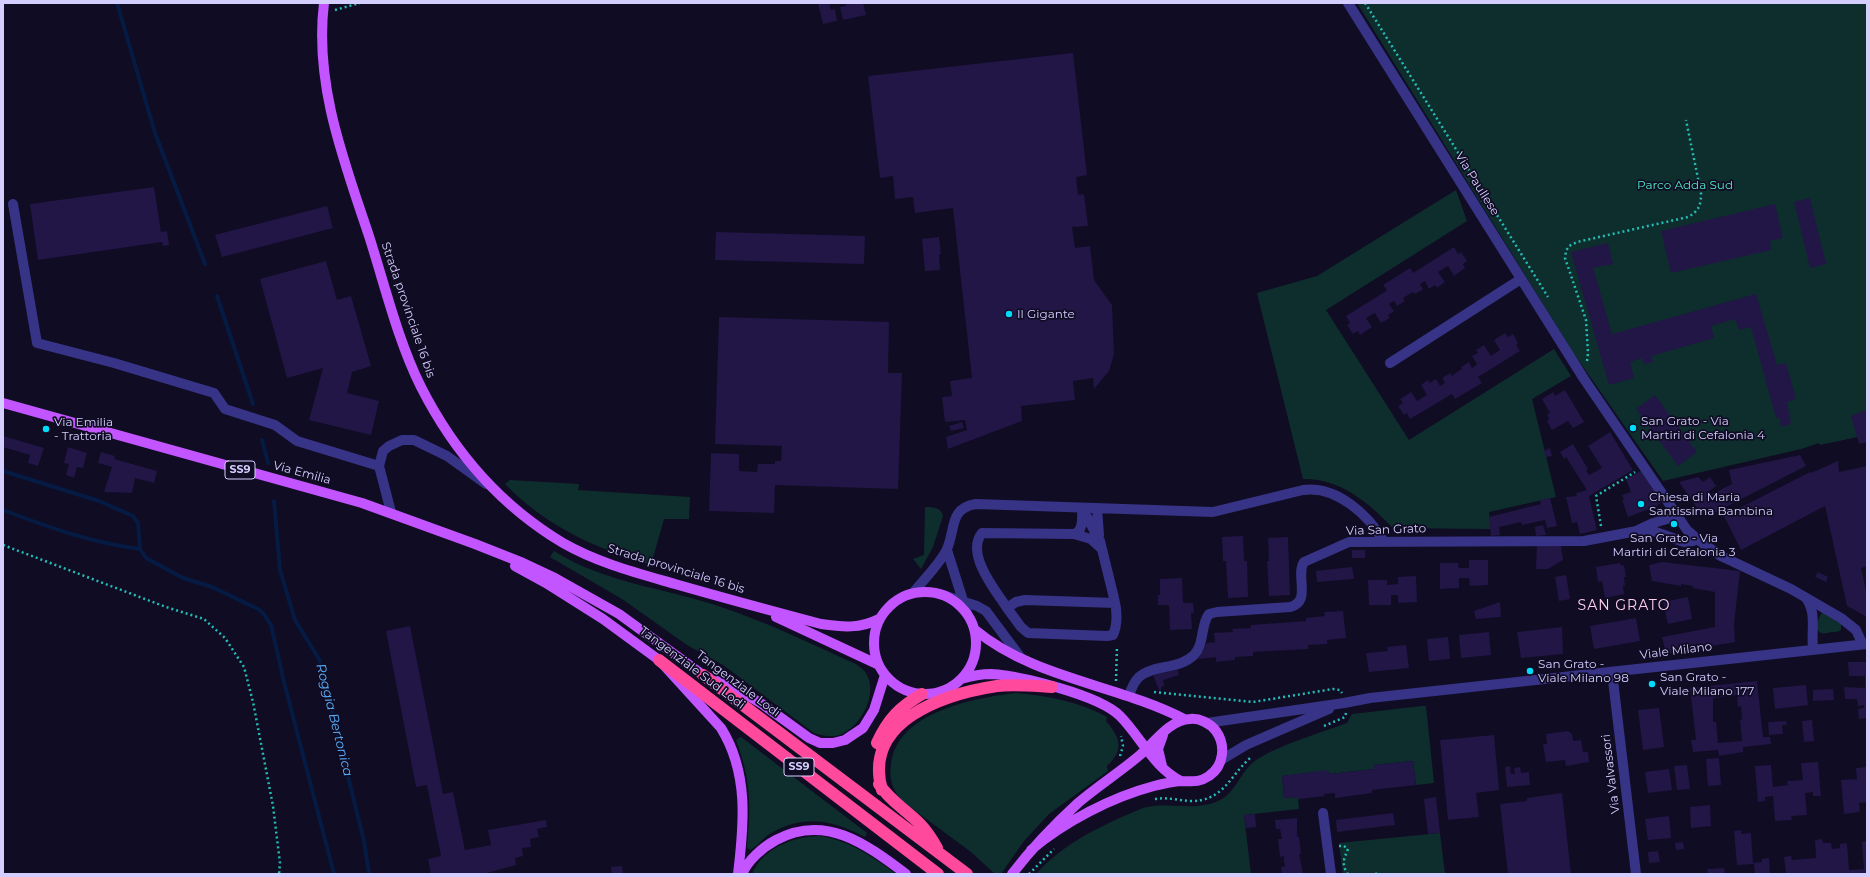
<!DOCTYPE html>
<style>
body{margin:0}
#map{position:relative;width:1870px;height:877px;overflow:hidden;background:#100c23;font-family:Montserrat,sans-serif}
canvas{display:block}
.frame{position:absolute;inset:0;border:4px solid #d4ceff;pointer-events:none}
</style>
<div id="map">
<canvas width="1870" height="877"></canvas>
<div class="frame"></div>
</div>
<script>
const c = document.querySelector('canvas').getContext('2d');
c.lineJoin = 'round';
function paint(path, color) {
  c.fillStyle = color;
  c.fill(path, 'evenodd');
}
function strokePath(path, color, width, dash) {
  c.strokeStyle = color;
  c.lineWidth = width;
  c.lineCap = dash ? 'butt' : 'round';
  c.setLineDash(dash || []);
  c.stroke(path);
}
function drawText(font, color, halo, rows, align = 'center') {
  c.font = font + ' Montserrat,sans-serif';
  c.lineWidth = 3.5;
  c.setLineDash([]);
  c.textBaseline = 'middle';
  c.strokeStyle = halo;
  c.fillStyle = color;
  for (const [text, x, y, turn = 0] of rows) {
    c.save();
    c.translate(x, y);
    c.rotate((+turn || 0) * Math.PI / 180);
    c.textAlign = isNaN(turn) ? turn : align;
    if (halo) c.strokeText(text, 0, 0);
    c.fillText(text, 0, 0);
    c.restore();
  }
}
paint(new Path2D(`
 M1357,3H1867V435L1820,445L1819,443L1801,449L1663,481L1572,351Z
 M1456,190L1467,221L1326,310L1409,440L1554,349L1571,376L1532,399L1556,497L1489,512L1491,529L1393,528C1369,503 1340,478 1303,479L1257,293L1317,276Z
 M510,480L579,484L578,490L690,497L689,519H664L651,565C595,548 547,527 505,484Z
 M925,507C933,507 941,507 943,516L933,547L921,569L913,559L924,555Z
 M554,551C604,583 666,588 721,607C767,622 811,644 856,664C861,668 866,671 868,677C877,698 858,732 835,736C828,737 821,735 814,733L723,665L687,645L622,599L550,557Z
 M1823,611L1841,621V630C1838,632 1835,632 1831,632C1829,633 1823,634 1821,633C1813,629 1820,615 1823,611Z
 M1016,693C1048,696 1078,701 1107,717L1106,721C1120,738 1125,749 1107,766L1108,771L1049,814L1024,841L1001,874H995L971,852L902,801C892,789 889,779 891,764C897,712 974,698 1016,693Z
 M1422,706H1426L1434,783L1416,785L1413,761L1374,765V769L1329,774L1328,771L1282,776L1284,798L1298,797L1299,809L1244,815L1251,874H1036C1066,841 1103,825 1143,808C1169,801 1197,813 1222,799C1235,791 1240,775 1251,764C1269,748 1323,732 1347,723L1352,714Z
 M741,737L867,833L865,837C832,820 805,814 771,833C764,837 756,848 750,850L747,847C751,806 751,780 736,740Z
 M1440,833L1445,874H1343L1339,843Z
 M820,836C850,841 872,856 896,874H752C764,847 793,837 820,836Z`), '#0e2e2d');
strokePath(new Path2D(`
 M117,3L155,133L205,264
 M217,296L253,404
 M262,440L268,463
 M3,471L99,501L133,516L138,523L140,549L146,558L183,578L212,587L258,609L263,613L271,625L284,682L334,874
 M274,501L280,570L295,620L319,659L364,841L369,874
 M3,510C48,527 92,543 140,549`), '#051b43', 4);
paint(new Path2D(`
 M818,3H829L831,10L835,9L837,21L823,24Z
 M846,3H863L866,15L843,20L840,7L846,6Z
 M1073,53L1087,175L1076,177L1078,195L1084,194L1088,226L1072,227L1075,248L1090,246L1094,280L1112,305L1114,354L1109,371L1094,389L1093,378L1073,381L1075,400L1021,406L1022,421L948,449L946,437L967,430L965,420L945,422L942,397L952,396L950,381L972,378L953,208L915,213L913,197L895,199L893,176L880,178L868,76Z
 M154,187L161,232L167,231L169,245L163,246L162,242L38,260L30,204Z
 M1810,198L1826,264L1810,268L1794,202Z
 M1775,204L1783,238L1770,241L1771,250L1671,273L1661,231Z
 M327,206L333,228L222,257L215,235Z
 M716,232L865,236L864,264L715,260Z
 M939,237L941,254L939,255L940,270L925,271L922,239Z
 M1608,243L1613,264L1593,268L1612,334L1756,294L1777,365L1786,363L1796,399L1787,402L1791,424L1781,427L1779,417L1776,418L1751,327L1739,330L1735,319L1711,326L1714,338L1651,356L1653,362L1644,364L1642,358L1630,362L1634,378L1609,385L1571,252Z
 M1454,247L1458,254L1461,252L1467,261L1463,264L1465,268L1454,276L1448,266L1438,272L1445,282L1437,288L1435,285L1429,289L1425,281L1420,284L1423,289L1422,290L1415,294L1413,292L1403,298L1405,301L1397,306L1394,301L1389,304L1394,311L1388,315L1390,318L1381,323L1375,313L1366,318L1372,327L1360,335L1358,331L1353,334L1347,325L1350,323L1346,316L1386,291L1387,290L1383,285L1410,268L1413,273Z
 M326,261L337,300L351,296L371,366L352,372L347,393L379,401L371,435L309,420L323,368L287,378L260,279Z
 M719,317L889,322L888,373H902L898,489L775,485L774,513L709,511L711,453L739,454V471L757,472L758,464H775V461H781L782,446L715,444Z
 M1505,333L1508,337L1513,334L1518,343L1516,345L1520,351L1478,377L1482,383L1455,399L1452,394L1410,419L1407,413L1404,415L1398,406L1403,403L1400,399L1411,392L1417,401L1427,395L1421,385L1428,380L1430,383L1436,379L1440,386L1445,383L1442,378L1450,373L1452,376L1457,372L1462,369L1461,367L1469,362L1472,368L1476,365L1477,364L1472,356L1478,353L1476,350L1484,345L1491,356L1500,350L1494,340Z
 M1565,390L1584,422L1573,428L1568,421L1552,430L1547,421L1549,419L1547,414L1550,413L1542,399L1553,392L1555,396Z
 M1655,395L1697,452L1678,466L1636,409Z
 M1867,410V442L1859,444L1851,416Z
 M962,422L964,428L951,431L949,426Z
 M1610,432L1633,470L1589,496L1597,530L1580,534L1577,522L1572,523L1566,497L1577,496L1576,493L1587,490L1566,457L1564,459L1560,452L1573,444L1588,469L1586,470L1589,475L1602,468L1588,446Z
 M3,436L44,448L38,466L28,463L30,455L3,447Z
 M68,447L87,453L83,468L77,467L74,478L66,475L69,464L64,463Z
 M1550,448L1552,456L1546,457L1544,451Z
 M101,452L115,456L114,459L157,471L154,483L135,478L132,493L104,492L112,467L98,463Z
 M1800,455L1806,466L1708,516L1702,515L1679,482L1698,477L1703,482L1710,477L1716,486L1708,492L1710,495L1732,484L1729,470Z
 M1838,461L1839,472L1867,466V566L1861,568L1867,595V617L1847,606L1825,506L1741,550L1724,516L1810,472L1811,473Z
 M1641,471L1652,484L1661,503L1657,505V506L1628,517L1622,500H1624L1622,495L1631,492L1626,479Z
 M1550,498L1557,526L1547,528L1545,520L1522,525L1521,522L1499,527L1500,535L1491,536L1489,517L1541,504L1540,500Z
 M1543,525L1546,535L1536,536L1535,527Z
 M1243,536L1244,561H1247L1248,597L1228,598L1226,561H1223L1222,537Z
 M1288,537L1290,595L1269,596L1267,561H1269L1268,538Z
 M1537,545L1561,546L1563,560L1548,569H1536Z
 M1352,550H1365V558H1352Z
 M1469,560H1488V585L1470,586L1469,578H1459V588L1440,589V563H1458L1459,568H1469Z
 M1662,562L1740,571L1734,624L1735,642L1666,654L1662,637L1715,627V592L1693,588V586L1681,584V586L1652,581L1649,565Z
 M1620,563L1621,566L1624,565L1626,577H1624L1625,586H1623L1624,594L1605,598L1602,581L1598,582L1596,567Z
 M1352,567L1354,579L1317,582L1316,571Z
 M1818,572L1828,577L1826,582L1815,577Z
 M1566,575L1570,599L1559,601L1555,577Z
 M1416,576L1417,602L1398,603V595H1391V605H1369L1368,580H1387V585L1398,584V577Z
 M1182,578L1183,603H1193L1194,613H1191L1192,629L1170,630L1169,605H1158V595H1160V579Z
 M1688,597L1692,619L1668,624L1663,602Z
 M1500,602L1501,617L1476,619L1474,611Z
 M1343,611L1346,638L1327,640V644L1308,645V649L1253,652V656L1235,657V660L1216,662V657L1198,659L1207,643L1215,642L1214,633L1233,632L1232,629L1251,628V625L1306,621V618L1325,616L1324,612Z
 M1636,618L1640,641L1594,649L1590,626Z
 M410,626L443,794L453,792L465,850L491,845L488,830L546,820L547,827L537,829L539,837L530,839L531,847L522,848L523,856L515,858L516,865L483,874H431L428,859L441,856L427,785L416,787L386,631Z
 M1562,627L1563,654L1521,658L1517,632Z
 M1489,632L1491,655L1461,658L1459,635Z
 M1448,637L1450,659L1429,661L1427,639Z
 M1406,645L1409,668L1369,672L1366,653L1388,651L1387,647Z
 M1848,662H1867V718L1859,719L1858,709L1864,708V705L1858,706L1857,699H1845L1844,687L1865,688V676H1849Z
 M1178,670L1179,675L1163,680L1164,686L1161,687V690H1159L1153,675Z
 M1757,681L1763,737H1770L1771,744L1743,747V752L1719,756L1718,750L1693,752L1691,740H1696L1690,688ZM1737,695L1738,707L1741,706L1742,719L1740,720L1742,741L1718,743L1716,722H1713V698Z
 M1806,685L1808,705L1775,709L1773,688Z
 M1833,689L1834,700L1813,701V690Z
 M1659,708L1664,747L1643,750L1638,710Z
 M1812,720L1814,741L1804,742L1802,721Z
 M1786,721L1787,725H1782L1783,734L1769,735L1768,722Z
 M1568,731L1572,734L1573,741L1581,740L1583,752H1588L1589,762L1566,766L1565,760L1546,762L1543,744H1547L1546,734Z
 M1494,735L1499,790L1476,793L1479,817L1448,820L1440,740Z
 M1719,758L1721,785L1708,786L1706,759Z
 M1413,761L1416,785L1372,790V793L1335,798V793L1324,794L1325,796L1298,799V797L1284,798L1282,776L1328,770L1329,774L1374,769L1373,765Z
 M1818,762L1821,796H1813V792L1805,793L1807,815L1791,816L1792,820L1775,821L1773,796L1765,797V801L1758,802L1755,766L1771,765L1773,787L1788,785L1787,781L1803,780L1801,763Z
 M1687,765L1690,789L1677,790L1674,766Z
 M1510,766L1511,774H1515L1514,768L1520,767L1521,773L1529,772L1530,785L1507,787L1505,767Z
 M1867,767V802L1859,803L1860,812L1844,814L1841,780L1857,779L1856,768Z
 M1669,769L1672,790L1648,793L1645,772Z
 M1562,793L1571,874H1508L1500,804L1527,801V798Z
 M1436,797L1440,833L1428,834L1424,799Z
 M1710,805L1711,826L1691,828L1690,807Z
 M1393,813L1395,825L1337,832L1336,820Z
 M1255,814L1256,827L1246,828L1244,815Z
 M1669,816L1671,838L1648,840L1645,819Z
 M1297,818V837H1299L1301,854H1299L1303,874H1282L1281,867L1285,866L1284,861V856L1280,857L1278,839H1282L1280,829H1276L1275,820Z
 M1741,830V834L1751,833L1753,863L1762,862V859L1769,858L1770,874H1755L1754,864L1737,865L1734,831Z
 M1822,839L1823,843H1831L1832,849L1840,848V844L1847,843L1849,870L1864,869L1862,842L1867,841V874H1786L1784,857L1791,856L1792,860L1816,858L1815,840Z
 M1683,842L1684,849L1676,850L1675,843Z
 M1658,851L1660,862L1649,863L1648,852Z
 M622,866L623,874H612L611,867Z
 M1724,868L1725,874H1708L1707,869Z`), '#211646');
strokePath(new Path2D(`
 M1365,3L1548,297
 M335,10L360,3
 M1587,361L1588,353L1586,320L1565,258L1566,251L1569,246L1577,242L1688,217C1699,211 1701,205 1701,193L1686,120
 M1601,526L1596,496L1635,472
 M3,545L166,607L204,619L225,638L244,667L253,702L273,806L280,863L279,874
 M1116,681L1117,646
 M1154,692L1253,702L1333,689L1340,690L1342,693
 M1324,726L1345,717L1346,713
 M1120,756L1123,746L1121,736
 M1155,799C1166,797 1178,800 1189,801C1223,802 1229,777 1250,758
 M1339,846H1344L1348,849C1344,858 1341,865 1348,874
 M1029,874L1054,849
 M1376,874L1377,873`), '#24bdb6', 2.5, [2, 3]);
strokePath(new Path2D(`
 M1348,3L1584,379L1687,530L1702,543L1721,556L1791,589L1841,618L1856,630L1862,643
 M13,204L37,343L114,363L214,393L225,409L275,425L297,441L379,466L391,512
 M1390,363L1521,279
 M379,466L383,451L389,446L402,440H414L447,456L486,484
 M1082,508L1100,541L1114,598C1117,609 1118,624 1113,635L1107,636L1028,633L1021,627L1007,608L1016,602L1025,600L1115,603
 M1097,508L1099,535
 M1638,530L1653,523L1678,516
 M1074,534C1084,531 1082,517 1082,508
 M947,550L967,613
 M913,593C924,579 938,566 946,551C956,532 948,508 976,504L1213,512L1303,490C1336,485 1369,515 1384,542
 M943,595L977,606L986,611L1021,658
 M1806,598C1817,613 1811,631 1813,648
 M1007,608C996,591 965,554 982,533L1074,534L1091,539L1102,549
 M1612,672L1636,874
 M1129,696C1131,689 1134,682 1139,677C1154,664 1179,670 1194,655C1205,643 1200,626 1209,614L1217,612L1290,607C1312,602 1295,575 1304,562L1349,542L1584,541L1642,530L1653,531L1684,542L1693,541L1696,539
 M1207,723L1344,703L1370,698L1867,644
 M1221,760L1246,745L1329,709
 M1323,813L1331,874`), '#373386', 10);
strokePath(new Path2D(`
 M324,3C314,84 344,161 369,236C385,286 398,341 421,387C454,452 501,506 563,543C598,563 637,573 675,584C724,598 772,611 821,624C842,627 860,629 879,619
 M3,403L362,503L475,544L523,563L555,578L619,614L703,675L740,691L762,704L809,738L820,743H833L845,740L863,728L874,710L885,675
 M515,566L546,583L603,619L659,660L721,728C749,773 744,824 738,874
 M874 643a51 51 0 1 1 102 0a51 51 0 1 1-102 0Z
 M776,617L879,665
 M974,629C1034,679 1116,684 1184,719
 M961,679C971,676 981,674 991,674C1021,676 1099,695 1120,716C1140,736 1155,769 1181,781
 M1162,766L1158,749L1163,735
 M742,874C748,860 763,847 776,840C826,813 867,845 906,874
 M1012,874C1032,848 1054,825 1078,803C1098,786 1120,772 1140,755C1155,742 1169,720 1190,719C1199,718 1210,723 1216,731C1226,745 1224,766 1209,776C1199,783 1191,781 1180,781C1171,782 1162,784 1154,786C1112,797 1064,822 1031,850`), '#c255ff', 10);
strokePath(new Path2D(`
 M659,660L938,874
 M703,675L967,874
 M877,743C888,719 900,707 922,694
 M879,784C889,800 905,809 919,823C926,830 932,839 937,848
 M882,790C862,721 944,694 997,686C1015,684 1034,686 1052,687`), '#ff499d', 12);
for (const [x, y, r, color] of [
 [1009,314,4,"#00dcf9"],
 [1633,428,4,"#00dcf9"],
 [46,429,4,"#00dcf9"],
 [1641,504,4,"#00dcf9"],
 [1674,524,4,"#00dcf9"],
 [1530,671,4,"#00dcf9"],
 [1652,684,4,"#00dcf9"]
]) {
  const dot = new Path2D();
  dot.arc(x, y, r, 0, 2 * Math.PI);
  c.fillStyle = color;
  c.fill(dot);
  strokePath(dot, '#100c23', 1.5);
}
for (const [x, y, w] of [
 [240,470,30],
 [799,767,30]
]) {
  const box = new Path2D();
  box.roundRect(x - w / 2, y - 9, w, 18, 3);
  c.fillStyle = '#100c23';
  c.fill(box);
  strokePath(box, '#d4ceff', 1);
}
drawText('bold 11px', '#d4ceff', null, [
 ["SS9",240,470],
 ["SS9",799,767]
]);
drawText('12px', '#d4ceff', '#100c23', [
 ["Via Paullese",1477,184,58],
 ["Strada provinciale 16 bis",408,310,71],
 ["Via Emilia",302,473,15],
 ["Via San Grato",1386,530,-2],
 ["Strada provinciale 16 bis",676,569,17],
 ["Viale Milano",1676,651,-7],
 ["Tangenziale Sud Lodi",692,668,37],
 ["Tangenziale Lodi",738,684,37],
 ["Via Valvassori",1611,774,-97]
]);
drawText('12px', '#50e9c5', '#100c23', [
 ["Parco Adda Sud",1685,185]
]);
drawText('12px', '#d4ceff', '#100c23', [
 ["Il Gigante",1017,314],
 ["San Grato - Via",1641,421],
 ["Martiri di Cefalonia 4",1641,435],
 ["Via Emilia",54,422],
 ["- Trattoria",54,436],
 ["Chiesa di Maria",1649,497],
 ["Santissima Bambina",1649,511],
 ["San Grato - Via",1674,538,"center"],
 ["Martiri di Cefalonia 3",1674,552,"center"],
 ["San Grato -",1538,664],
 ["Viale Milano 98",1538,678],
 ["San Grato -",1660,677],
 ["Viale Milano 177",1660,691]
], 'left');
drawText('italic 13px', '#5cb1ff', '#100c23', [
 ["Roggia Bertonica",334,720,76]
]);
c.letterSpacing = '1px';
drawText('14px', '#ffd0ed', '#100c23', [
 ["SAN GRATO",1624,606]
]);
c.letterSpacing = '0px';
</script>
